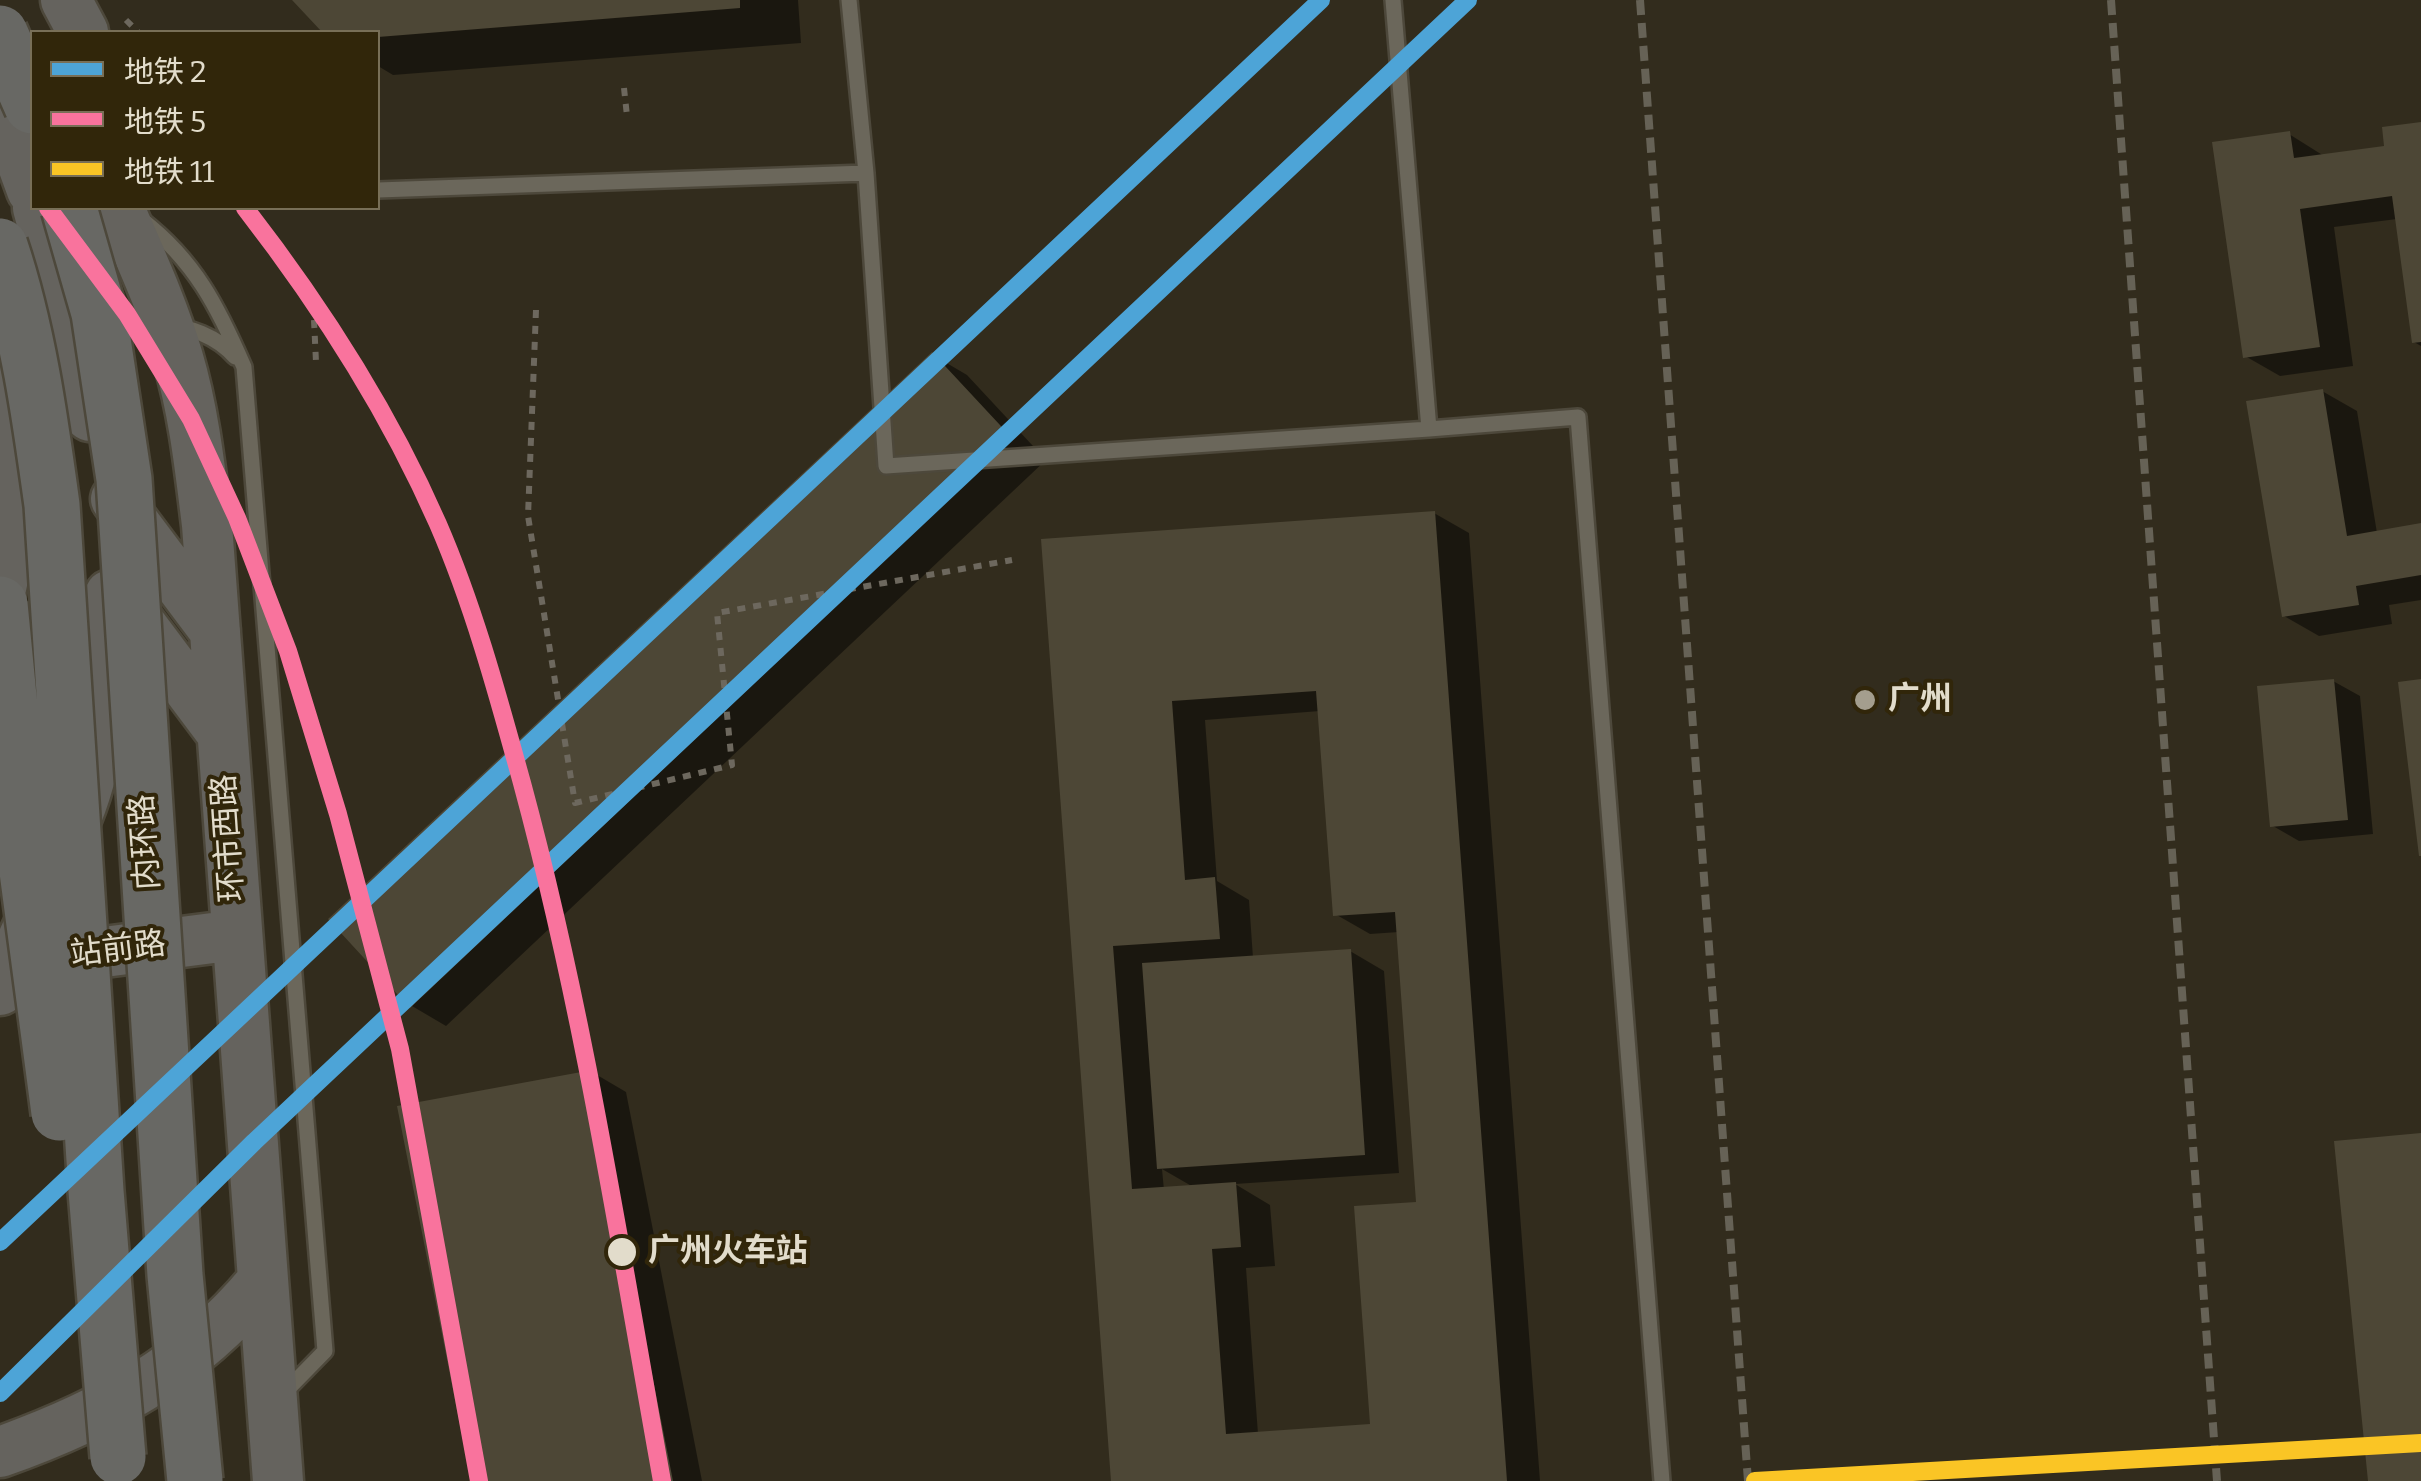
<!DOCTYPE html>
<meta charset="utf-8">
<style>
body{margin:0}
#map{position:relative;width:2421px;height:1481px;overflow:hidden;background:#322c1d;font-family:Bitter,"Noto Sans SC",serif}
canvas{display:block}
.legend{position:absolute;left:30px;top:30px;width:350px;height:180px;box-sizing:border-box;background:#31260a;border:2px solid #786f57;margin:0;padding:12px 18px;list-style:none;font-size:30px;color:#e2dccb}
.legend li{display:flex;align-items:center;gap:20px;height:50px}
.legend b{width:50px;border:2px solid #786f57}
</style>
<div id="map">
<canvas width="2421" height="1481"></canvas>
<ul class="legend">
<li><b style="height:12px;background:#4da4d7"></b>地铁 2</li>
<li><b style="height:12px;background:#f9739d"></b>地铁 5</li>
<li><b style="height:12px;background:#fac525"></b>地铁 11</li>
</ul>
</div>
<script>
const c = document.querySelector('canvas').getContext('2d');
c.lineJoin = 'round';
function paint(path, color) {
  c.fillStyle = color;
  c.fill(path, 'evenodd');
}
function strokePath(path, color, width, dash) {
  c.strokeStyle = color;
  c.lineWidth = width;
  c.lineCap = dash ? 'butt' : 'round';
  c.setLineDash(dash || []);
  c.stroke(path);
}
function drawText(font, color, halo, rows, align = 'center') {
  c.font = font + ' Bitter,"Noto Sans SC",serif';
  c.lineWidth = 8;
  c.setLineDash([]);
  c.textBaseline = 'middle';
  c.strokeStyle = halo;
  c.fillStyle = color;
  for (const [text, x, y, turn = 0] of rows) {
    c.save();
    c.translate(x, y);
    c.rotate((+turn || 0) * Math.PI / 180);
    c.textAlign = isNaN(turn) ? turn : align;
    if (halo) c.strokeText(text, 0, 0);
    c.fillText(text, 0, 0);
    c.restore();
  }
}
paint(new Path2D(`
 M295,0H798L801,43L393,75L378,66V32H325Z
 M2421,124V346L2414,342L2397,219L2334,227L2353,366L2280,376L2245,356L2289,134L2324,156L2387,148Z
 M933,355L967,375L1046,460L446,1026L412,1006Z
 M2322,391L2357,411L2377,533L2421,526V600L2389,605L2392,624L2319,636L2284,616Z
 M1434,513L1469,533L1540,1481H1114L1044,541ZM1320,711L1335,914L1370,934L1399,932L1419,1204L1372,1426L1258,1434L1246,1268L1275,1266L1270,1205L1235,1184L1399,1173L1384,971L1350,951L1253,958L1249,900L1217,881L1205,720ZM1162,1169L1195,1188L1164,1190Z
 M2333,681L2360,696L2373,834L2299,841L2273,826Z
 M592,1072L626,1092L702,1481H473Z`), '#0007');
paint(new Path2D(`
 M292,0H740V8L378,37V32H322Z
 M2421,122V342L2412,343L2392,196L2300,209L2320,347L2243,358L2212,142L2290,131L2294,158L2384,146L2382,127Z
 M932,352L1013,439L410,1008L328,919Z
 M2323,389L2347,536L2421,523V575L2356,586L2359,605L2282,617L2246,401Z
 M1435,511L1507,1481H1111L1041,539ZM1316,691L1333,916L1395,912L1416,1202L1354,1206L1370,1424L1226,1434L1212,1249L1241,1247L1236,1182L1132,1189L1113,946L1220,939L1215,877L1185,880L1172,701Z
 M2334,679L2348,820L2270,827L2257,686Z
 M2421,679V856H2419L2398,682Z
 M1351,949L1365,1155L1157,1169L1142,963Z
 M592,1070L673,1481H471L397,1106Z
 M2421,1133V1481H2368L2334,1141Z`), '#4d4736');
const lane = new Path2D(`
 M849,0L866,173L886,466L1429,429L1393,0
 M378,190L866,173
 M142,220C195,261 218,307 244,367L325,1351L281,1396
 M114,340C128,335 146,325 161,325C188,325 218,337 235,357
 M1429,429L1578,417L1662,1481`);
const primary = new Path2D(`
 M66,0L83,32
 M0,102L32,190
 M38,208L77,351L90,416
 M119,208C140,257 163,306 178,358C194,412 200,469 207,525L278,1481
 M0,367C15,443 18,518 0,593
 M116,499L215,631
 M123,601L222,733
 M77,816C105,747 108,669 110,595
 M42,960L236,935
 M0,990L39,903
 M0,1452C104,1415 190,1369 261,1283`);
strokePath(lane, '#4d483b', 20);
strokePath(primary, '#4d483b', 55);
strokePath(new Path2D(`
 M126,20L138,32
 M624,88L627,116
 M536,310L528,516L575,803L732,765L717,613L1012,560
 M314,320L316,362`), '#6d685e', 6, [8, 8]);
strokePath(lane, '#6b675b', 15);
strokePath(primary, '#65635e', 50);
strokePath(new Path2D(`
 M1640,0L1748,1481
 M2111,0L2217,1481`), '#666256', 8, [15, 8]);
const highwayBridge = new Path2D(`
 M0,33L32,106
 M69,208L99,313L124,479L175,1275L195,1481
 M0,246C28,330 40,418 52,505L96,1191L118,1457
 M0,604L23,841L59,1113`);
strokePath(highwayBridge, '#4d483b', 60, []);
strokePath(highwayBridge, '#686864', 55);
strokePath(new Path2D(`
 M0,1242L1321,0
 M0,1393L254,1142L1468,0`), '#4da4d7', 18);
strokePath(new Path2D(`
 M48,208L127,314L191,419L237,518L288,651L338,814L400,1049L479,1481
 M245,208C321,306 388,410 438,524C474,607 498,696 522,783C584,1012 620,1247 662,1481`), '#f9739d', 18);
strokePath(new Path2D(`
 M1755,1481L2421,1443`), '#fac525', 18);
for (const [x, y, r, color] of [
 [1865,700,12,"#a49e8e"],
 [622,1252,16,"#e2dccb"]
]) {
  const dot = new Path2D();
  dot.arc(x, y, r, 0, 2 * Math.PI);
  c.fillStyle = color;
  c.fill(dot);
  strokePath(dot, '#31260a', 4);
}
drawText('bold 32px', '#e2dccb', '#31260a', [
 ["广州",1888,700]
], 'left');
drawText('32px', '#e2dccb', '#31260a', [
 ["环市西路",229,838,-94],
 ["内环路",146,842,-94],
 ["站前路",118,950,-7]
]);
drawText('bold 32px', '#e2dccb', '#31260a', [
 ["广州火车站",648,1252]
], 'left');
</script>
